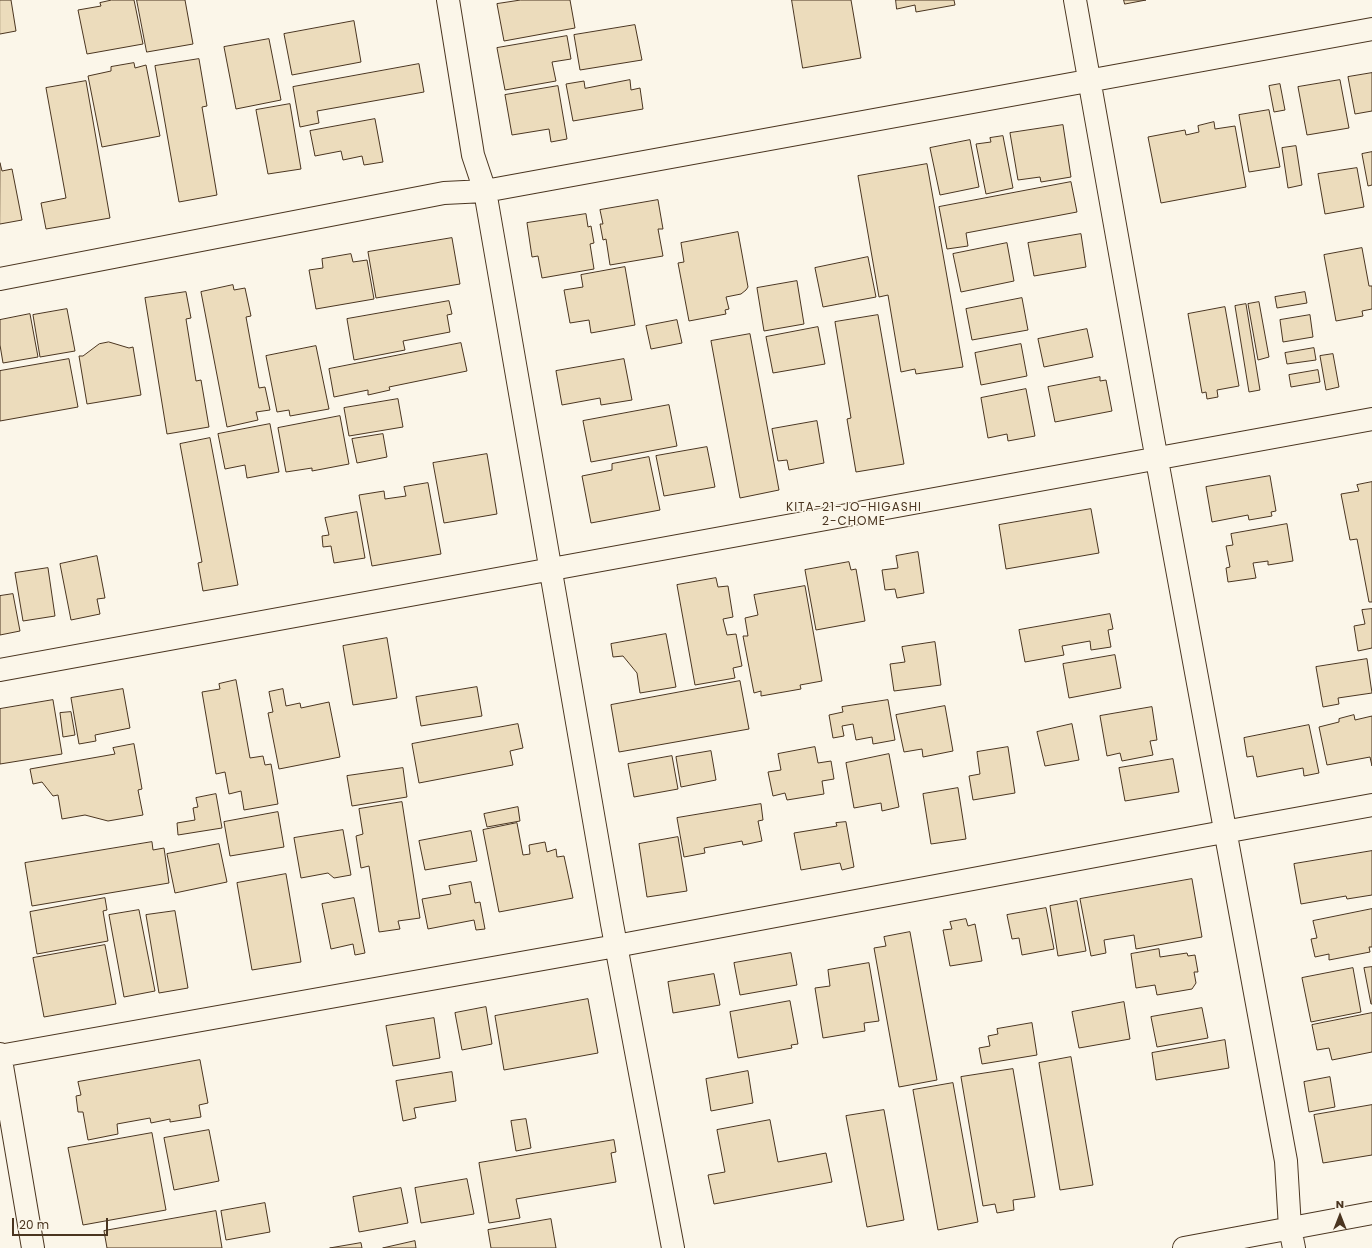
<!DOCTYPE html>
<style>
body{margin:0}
#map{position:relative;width:1372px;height:1248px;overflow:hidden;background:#fbf6e9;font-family:Poppins,sans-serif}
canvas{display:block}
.north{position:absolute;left:1320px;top:1196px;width:40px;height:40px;-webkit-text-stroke:3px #fbf6e9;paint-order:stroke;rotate:0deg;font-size:11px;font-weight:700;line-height:16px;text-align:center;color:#4a3520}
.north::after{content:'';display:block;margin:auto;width:14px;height:18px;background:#4a3520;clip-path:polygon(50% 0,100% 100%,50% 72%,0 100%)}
.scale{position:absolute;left:12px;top:1218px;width:96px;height:18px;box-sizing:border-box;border:2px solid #4a3520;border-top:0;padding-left:5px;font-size:12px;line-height:14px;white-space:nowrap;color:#4a3520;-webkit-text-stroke:3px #fbf6e9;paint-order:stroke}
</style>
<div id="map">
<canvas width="1372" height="1248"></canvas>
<div class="north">N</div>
<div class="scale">20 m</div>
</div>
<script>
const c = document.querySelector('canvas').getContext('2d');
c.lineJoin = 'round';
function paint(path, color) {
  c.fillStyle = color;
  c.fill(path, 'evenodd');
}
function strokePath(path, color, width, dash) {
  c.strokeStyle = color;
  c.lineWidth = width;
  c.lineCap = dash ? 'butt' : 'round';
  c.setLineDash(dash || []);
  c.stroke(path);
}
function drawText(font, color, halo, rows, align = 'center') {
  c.font = font + ' Poppins,sans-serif';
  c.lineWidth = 3;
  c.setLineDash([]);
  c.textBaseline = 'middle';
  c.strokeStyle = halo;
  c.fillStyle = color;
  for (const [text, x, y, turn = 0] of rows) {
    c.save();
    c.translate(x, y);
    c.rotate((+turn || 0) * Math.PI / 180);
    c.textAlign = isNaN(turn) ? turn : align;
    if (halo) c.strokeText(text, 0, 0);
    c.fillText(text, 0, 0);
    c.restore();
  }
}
const building = new Path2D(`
 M0,0H11L16,31L0,34Z
 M112,0H134L143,44L87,54L78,10L101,6L100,3Z
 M137,0H185L193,44L147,52Z
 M521,0H570L575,28L504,41L497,4Z
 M792,0H851L861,58L803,68Z
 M896,0H954L955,5L916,12L915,5L897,9Z
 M1124,0H1146L1125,4Z
 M354,21L361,62L292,75L284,34Z
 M635,25L642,60L580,70L574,35Z
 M567,36L571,59L552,62L556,81L505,90L497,48Z
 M269,39L281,100L236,109L224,47Z
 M199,59L207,106L202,107L217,195L179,202L155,66Z
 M134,63L135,68L146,65L160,136L102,147L88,76L111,71V67Z
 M419,64L424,92L317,111L319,123L300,127L293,87Z
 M1372,73V111L1355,114L1348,77Z
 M630,80L631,90L640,88L643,109L573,121L566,84L584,81L585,88Z
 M1340,80L1349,128L1307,135L1298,87Z
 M86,81L110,218L46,229L41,203L66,198L46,88Z
 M1280,84L1285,110L1274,112L1269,86Z
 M558,86L567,139L551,142L549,129L512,135L505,95Z
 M290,104L301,169L268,174L256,110Z
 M1269,110L1280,167L1249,172L1239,115Z
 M375,119L383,162L364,165L362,156L343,160L341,151L315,156L310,131Z
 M1214,122L1215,129L1235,126L1246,187L1161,203L1148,137L1185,130L1186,135L1199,132L1198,126Z
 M1063,125L1071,177L1041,182L1040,177L1018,180L1010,133Z
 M1003,136L1013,188L986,194L976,144L991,142L990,138Z
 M970,140L979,187L940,195L930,148Z
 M1296,146L1302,185L1288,188L1282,148Z
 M1372,152V185L1368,186L1362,154Z
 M0,163L2,171L12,169L22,220L0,224Z
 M927,164L963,367L916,374L915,369L901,372L888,295L879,297L858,176Z
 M1357,168L1364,207L1325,214L1318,174Z
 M1071,182L1077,212L966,233L968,246L947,249L939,207Z
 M658,200L663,229H658L663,256L610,265L606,239L603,240L600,224H603L600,210Z
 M586,214L588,227L591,226L594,243L590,244L594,269L542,278L538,256L532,257L527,223Z
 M738,232L748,287L746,290L741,294L726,297L729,309L725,310L726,314L689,321L678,263L684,262L681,243Z
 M1081,234L1086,267L1034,276L1028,243Z
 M452,238L460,284L376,298L368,252Z
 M1007,243L1014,281L961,292L953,254Z
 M1362,248L1369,286H1372V309L1362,311L1363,316L1336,321L1324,255Z
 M351,254L353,262L367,260L374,299L316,309L309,270L323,268L322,259Z
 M868,257L876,297L823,307L815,268Z
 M625,267L635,325L591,333L589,320L570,323L564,290L583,287L581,275Z
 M797,281L804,324L764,331L757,288Z
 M233,285L234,290L245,288L251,316L246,317L259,388L265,387L270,410L256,412L258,420L227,427L201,292Z
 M186,292L191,318L186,319L196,381L201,380L209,427L167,434L145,298Z
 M1305,292L1307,303L1277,308L1275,297Z
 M1022,298L1028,330L972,340L966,309Z
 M449,301L452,314L447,315L450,332L403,341L405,350L354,360L347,319Z
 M1259,302L1269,357L1258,360L1248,304Z
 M1246,304L1260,390L1249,392L1235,306Z
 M1225,307L1239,386L1217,390L1218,397L1207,399L1206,392L1202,393L1188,314Z
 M67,309L75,351L40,357L33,315Z
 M30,314L38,357L3,363L0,345V320Z
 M878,315L904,464L856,472L847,419L851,418L835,322Z
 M1310,315L1313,337L1283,342L1280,320Z
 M677,320L682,343L651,349L646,326Z
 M818,327L825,364L773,373L766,337Z
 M1087,329L1093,357L1044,367L1038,339Z
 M750,334L779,490L740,498L711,341Z
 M109,342L129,348L133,347L141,395L87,404L79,356H83L99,344Z
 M461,343L467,371L389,387L390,390L368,395V390L334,397L329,369Z
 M1021,344L1027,376L981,385L975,353Z
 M316,346L329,409L290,416L289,410L277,412L266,356Z
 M1314,348L1316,360L1287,364L1285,353Z
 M1333,354L1339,387L1326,390L1320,356Z
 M69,359L78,407L0,421V371Z
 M624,359L632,400L601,405L600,398L562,405L556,371Z
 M1318,370L1320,382L1291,387L1289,375Z
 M1100,377V381L1106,380L1112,411L1055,422L1048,387Z
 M1026,389L1035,436L1008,441L1007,434L988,438L981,398Z
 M398,399L403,427L349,436L344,408Z
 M669,405L677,446L591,462L583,421Z
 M340,416L349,464L312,471V468L286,472L278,428Z
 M817,421L824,463L789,470L787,460L778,461L772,429Z
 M270,424L279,472L247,478L245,465L225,469L218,434Z
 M383,434L387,457L357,463L352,439Z
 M210,438L238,585L203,591L198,563L202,562L180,444Z
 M707,447L715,487L664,496L656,456Z
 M487,454L497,514L444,523L433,463Z
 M649,457L660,510L591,523L582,476L612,470V464Z
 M1270,476L1276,511L1271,512L1272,516L1249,520L1248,515L1212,522L1206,487Z
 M1372,482V602H1369L1357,539L1350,540L1341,494L1359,491L1357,485Z
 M428,483L441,554L372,566L359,495L384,491L385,499L406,496L404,487Z
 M1091,509L1099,553L1006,569L999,525Z
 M357,512L365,558L334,563L331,546L323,547L322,536L329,535L325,518Z
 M1287,524L1293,561L1268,565V561L1253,563L1256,578L1228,582L1226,568L1230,567L1226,546L1233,545L1231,534Z
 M918,552L924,593L897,598L895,589L885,590L882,570L898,568L896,556Z
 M97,556L105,598L97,599L100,614L71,620L60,564Z
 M849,562L851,570L856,569L865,621L816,630L805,570Z
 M48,568L55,616L23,621L15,573Z
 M716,578L718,587L728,586L733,617L723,619L727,635L736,634L742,666L733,668L735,678L695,685L677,585Z
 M805,586L822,681L800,685L801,689L761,696V691L754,693L743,636H748L745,618L758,615L754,595Z
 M13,594L20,631L0,635V596Z
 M1372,609V648L1358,651L1354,626L1365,624L1362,610Z
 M1110,614L1113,629L1108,630L1111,647L1091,650L1090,641L1062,646L1064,655L1025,662L1019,630Z
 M666,634L676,687L640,693L637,673L623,656L613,657L611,644Z
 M387,638L397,698L353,705L343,646Z
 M935,642L941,685L894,691L890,664L905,662L902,647Z
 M1115,655L1121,688L1069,698L1063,664Z
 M1367,659L1372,693L1338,698L1339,704L1323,707L1316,667Z
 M236,680L250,758L263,756L265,765L271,764L278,804L244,810L241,791L229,794L225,772L216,774L202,692L220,689L219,684Z
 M740,681L749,729L619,752L611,705Z
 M477,687L482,716L421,726L416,697Z
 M123,689L130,728L95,735L96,741L79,744L71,698Z
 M283,689L286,706L300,703L301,708L329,702L340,757L279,769L268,713L273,712L269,692Z
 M53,700L62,754L0,764V709Z
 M888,700L895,740L873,744L872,737L856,740L853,724L842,726L844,736L833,738L829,715L843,712L842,707Z
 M945,706L953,751L923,757L922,749L904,752L896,715Z
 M1152,707L1157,740L1150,741L1153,755L1122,761L1120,753L1107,756L1100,716Z
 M71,712L75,735L63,737L60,713Z
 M1354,715L1355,720L1372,716V766L1370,757L1327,765L1319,727L1339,722V719Z
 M518,724L523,748L510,751L513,765L419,783L412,744Z
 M1072,724L1079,760L1045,766L1037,732Z
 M1309,725L1319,773L1304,776L1303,768L1257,777L1253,756L1247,757L1244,738Z
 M134,744L142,789L138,790L143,815L108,821L85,815L62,819L58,795L53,796L42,782L33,784L30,769L115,754L113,748Z
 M815,747L818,763L831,761L834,779L822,781L824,794L787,800L785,793L773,796L768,772L781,770L778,754Z
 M1008,747L1015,793L973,800L969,776L980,774L977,752Z
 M711,751L716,780L681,787L676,757Z
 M889,754L899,807L882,811L881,803L854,808L846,763Z
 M672,756L678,789L634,797L628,764Z
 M1173,759L1179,792L1125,801L1119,768Z
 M403,768L407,797L352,806L347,776Z
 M958,788L966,839L931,844L923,794Z
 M216,794L222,828L178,835L177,823L195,820L193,808L198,807L196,798Z
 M402,802L420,918L398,921L400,929L379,932L369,866L361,868L356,836L363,834L359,809Z
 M761,804L763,820L758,821L762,841L743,845L742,841L704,848L705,853L684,857L677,818Z
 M518,807L520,821L487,827L484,814Z
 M278,812L284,847L230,856L224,822Z
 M846,822L854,867L842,870L840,863L801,870L794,833L837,826L836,823Z
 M517,823L523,855L530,854L529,845L545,842L547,852L556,849L557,857L564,856L573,898L499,912L483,830Z
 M343,830L351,875L334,878L328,873L301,878L294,838Z
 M471,831L477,861L425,870L419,841Z
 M678,837L687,891L647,897L639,844Z
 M152,842L153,850L164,848L169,883L32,906L25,863Z
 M219,844L227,882L175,893L167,854Z
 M1372,851V895L1347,899L1346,896L1301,904L1294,864Z
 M286,874L301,962L252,970L237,883Z
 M1192,879L1202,937L1136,949L1134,935L1104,940L1106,953L1091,956L1080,899Z
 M471,882L475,903L480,902L485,929L476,930L474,920L428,929L422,899L451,894L449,886Z
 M105,898L107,910L103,911L108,941L37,954L30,912Z
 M354,898L365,953L355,955L353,944L331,949L322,904Z
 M1077,901L1086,951L1058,956L1050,906Z
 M1046,908L1054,949L1022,955L1019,938L1012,939L1007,915Z
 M1372,909V947H1369L1370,952L1329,960V954L1315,957L1311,939L1317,938L1313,921Z
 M139,910L155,991L124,997L109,915Z
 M175,911L188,988L159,993L146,915Z
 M966,919L968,926L975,924L982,961L950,966L943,930L952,929L950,922Z
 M910,932L937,1080L899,1087L874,948L886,946L884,937Z
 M105,945L116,1004L44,1017L33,958Z
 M1159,949L1160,957L1187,953L1188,956L1195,955L1198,972H1194L1196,983L1192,989L1157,995L1155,985L1136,988L1131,954Z
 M791,953L797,985L740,995L734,963Z
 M869,963L879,1021L864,1023L865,1031L823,1038L815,988L830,986L828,970Z
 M1372,967V1004H1371L1364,968Z
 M1353,968L1361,1012L1311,1022L1302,978Z
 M714,974L720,1005L673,1013L668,982Z
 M588,999L598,1053L504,1070L495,1016Z
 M790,1001L798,1044L791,1045L792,1048L738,1058L730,1012Z
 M1124,1002L1130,1039L1079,1048L1072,1012Z
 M486,1007L492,1044L462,1050L455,1013Z
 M1202,1008L1208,1038L1157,1047L1151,1017Z
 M1372,1013V1052L1332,1060L1329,1048L1317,1050L1312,1025Z
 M434,1018L440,1058L393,1066L386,1026Z
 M1032,1023L1037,1055L982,1064L979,1048L990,1046L988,1036L998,1034L997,1029Z
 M1225,1040L1229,1068L1156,1080L1152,1053Z
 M1071,1057L1093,1185L1060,1190L1039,1063Z
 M200,1060L208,1103L199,1105L201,1117L170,1122V1119L151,1123L150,1118L117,1124L118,1134L88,1140L83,1112H78L76,1096L81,1095L78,1082Z
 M1013,1069L1035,1197L1013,1200L1014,1210L997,1213L995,1204L983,1206L961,1077Z
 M748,1071L753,1103L711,1111L706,1079Z
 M452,1072L456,1101L414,1108L416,1118L403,1121L396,1081Z
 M1330,1077L1335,1107L1309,1112L1304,1082Z
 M953,1083L978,1222L938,1230L913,1090Z
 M1372,1105V1155L1323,1163L1314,1115Z
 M884,1110L904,1220L867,1227L846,1116Z
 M526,1119L531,1148L516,1151L511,1121Z
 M770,1120L778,1162L826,1153L832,1182L714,1204L708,1175L725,1172L717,1130Z
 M209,1130L219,1181L174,1190L164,1138Z
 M152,1133L166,1210L83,1225L68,1148Z
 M614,1140L616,1152L611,1153L616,1182L516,1199L520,1218L489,1223L479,1163Z
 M467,1179L474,1214L421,1223L415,1188Z
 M401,1188L408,1223L359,1232L353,1197Z
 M265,1203L270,1232L226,1240L221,1211Z
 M216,1211L222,1248H107L104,1231Z
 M551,1219L556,1248H491L488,1230Z
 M415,1241L416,1248H383Z
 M361,1243L362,1248H330Z`);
paint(building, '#ecdcbc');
strokePath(building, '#4a3520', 1);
const minor = new Path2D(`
 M448,0L473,155L485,191L612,924L673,1248
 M1075,0L1152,433L1286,1161L1290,1228L1294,1248
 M0,279L444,193L485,191L1372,29
 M0,670L1372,419
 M0,1054L33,1248
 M0,1056L616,946L1202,836L1372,805
 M1184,1248L1372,1213`);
strokePath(minor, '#4a3520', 24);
strokePath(minor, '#fbf6e9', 22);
c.letterSpacing = '1px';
drawText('12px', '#4a3520', '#fbf6e9', [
 ["KITA-21-JO-HIGASHI",854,508],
 ["2-CHOME",854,522]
]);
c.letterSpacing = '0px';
</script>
